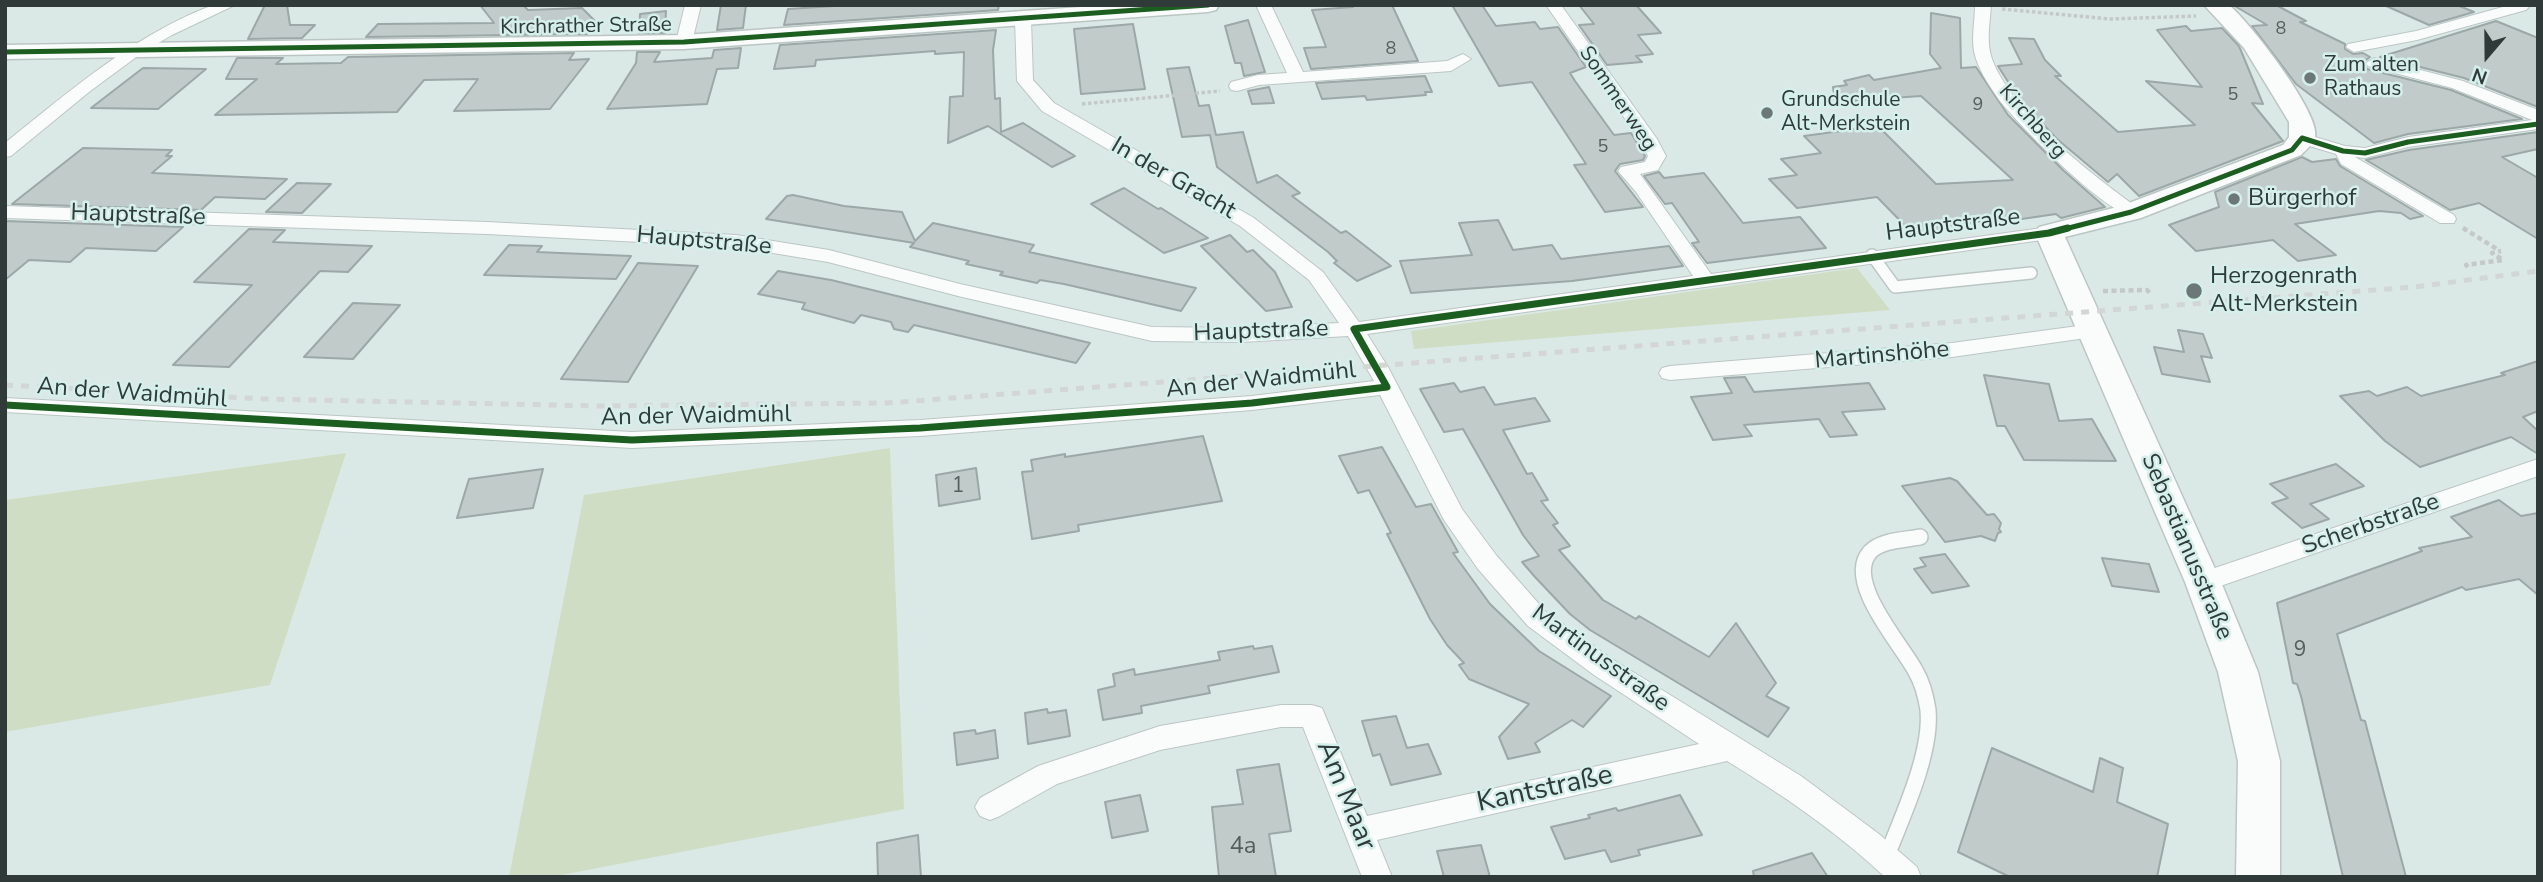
<!DOCTYPE html>
<meta charset="utf-8">
<style>
body{margin:0}
#map{position:relative;width:2543px;height:882px;overflow:hidden;background:#dbe9e6;font-family:"Nunito Sans",sans-serif}
canvas{display:block}
.frame{position:absolute;inset:0;border:7px solid #303b39;pointer-events:none}
.north{position:absolute;left:2452px;top:21px;width:70px;height:70px;-webkit-text-stroke:5px #d5efea;paint-order:stroke;rotate:200deg;font-size:19px;font-weight:700;line-height:28px;text-align:center;color:#303b39}
.north::after{content:'';display:block;margin:auto;width:24px;height:32px;background:#303b39;clip-path:polygon(50% 0,100% 100%,50% 72%,0 100%)}
</style>
<div id="map">
<canvas width="2543" height="882"></canvas>
<div class="frame"></div>
<div class="north">N</div>
</div>
<script>
const c = document.querySelector('canvas').getContext('2d');
c.lineJoin = 'round';
function paint(path, color) {
  c.fillStyle = color;
  c.fill(path, 'evenodd');
}
function strokePath(path, color, width, dash) {
  c.strokeStyle = color;
  c.lineWidth = width;
  c.lineCap = dash ? 'butt' : 'round';
  c.setLineDash(dash || []);
  c.stroke(path);
}
function drawText(font, color, halo, rows, align = 'center') {
  c.font = font + ' "Nunito Sans",sans-serif';
  c.lineWidth = 5;
  c.setLineDash([]);
  c.textBaseline = 'middle';
  c.strokeStyle = halo;
  c.fillStyle = color;
  for (const [text, x, y, turn = 0] of rows) {
    c.save();
    c.translate(x, y);
    c.rotate((+turn || 0) * Math.PI / 180);
    c.textAlign = isNaN(turn) ? turn : align;
    if (halo) c.strokeText(text, 0, 0);
    c.fillText(text, 0, 0);
    c.restore();
  }
}
paint(new Path2D(`
 M1857,268L1890,310L1414,349L1411,331Z
 M890,448L904,809L551,877H509L584,495Z
 M346,453L270,685L5,732V500Z`), '#cfddc5');
const building = new Path2D(`
 M265,5H287L290,25H315L302,38L248,39Z
 M480,5H523L528,10L582,8L596,22L587,34L366,37L378,24L494,23Z
 M721,5H746L743,28L717,30Z
 M850,5H999L998,10L784,25L788,9Z
 M1352,5H1392L1418,61L1311,69L1304,48L1326,47L1312,10L1353,7Z
 M1452,5H1482L1496,26L1535,22L1540,29L1558,27L1586,67L1570,73L1575,81L1614,135L1631,133L1645,156L1643,160L1620,164L1615,171L1643,207L1605,212L1574,165L1586,164L1532,82L1499,86Z
 M1579,5H1636L1661,33L1638,35L1653,54L1636,56L1642,62L1607,65L1579,25L1594,24Z
 M2233,5H2276L2306,21L2300,22L2345,44V49L2353,54L2363,53L2370,57L2363,62L2367,69L2451,90L2522,119L2408,134L2374,143L2296,84L2252,26L2267,25Z
 M2384,5H2457L2474,12L2429,25Z
 M666,11L665,33H639L640,14Z
 M1931,13L1960,18L1961,68L1976,67L2008,115L2064,171L2105,207L2061,218L2056,214L1994,223L1990,220L1939,227L1943,231L1914,235L1877,197L1797,208L1769,179L1797,175L1781,159L1821,153L1804,136L1878,126L1936,184L2013,180L1921,96L1835,102L1833,87L1847,85L1844,81L1869,75L1874,80L1941,68L1930,54Z
 M1248,20L1265,72L1244,76L1241,63H1235L1225,26Z
 M2496,21L2538,38V107L2464,78L2380,57Z
 M1133,24L1145,89L1081,94L1074,29Z
 M2186,26L2191,31L2222,28L2239,46L2263,104L2252,103L2283,141L2139,196L2117,174L2108,182L2057,139L2019,99L1998,66L2022,64L2009,38L2034,39L2045,60L2061,76H2055L2118,132L2195,125L2146,81L2202,87L2157,30Z
 M996,30L993,50L995,99L1000,98L1001,132L1023,123L1075,156L1052,167L988,126L948,143L950,97L963,96L964,52L935,54V51L816,60L815,66L774,69L780,45Z
 M741,48L738,68L717,69L707,104L607,109L636,63L637,52H660L654,62L712,58L714,50Z
 M574,53L569,60L589,59L550,109L454,111L478,79L424,80L397,112L215,115L257,79H226L237,58H283L276,64L341,63L348,57Z
 M1189,67L1199,106L1209,105L1216,135L1243,132L1257,183L1277,175L1300,193L1292,196L1341,233L1346,231L1391,266L1357,281L1334,263L1337,261L1328,252L1217,167L1210,135L1182,137L1167,69Z
 M143,68L206,69L158,109L91,108Z
 M1425,76L1432,92H1425L1426,95L1367,100L1365,96L1322,99L1316,83Z
 M1269,87L1274,103L1252,104L1248,91Z
 M2538,132V149L2502,157L2538,178V239L2479,203L2450,210L2366,160L2409,150Z
 M83,148L172,150L166,156H172L152,173L287,179L265,199L215,197L201,210L12,204Z
 M2302,157L2312,162L2336,159L2340,166L2423,216L2410,219L2401,213L2379,211L2295,224L2336,255L2298,261L2273,240L2196,251L2169,225L2219,207L2215,192Z
 M1659,172L1664,178L1704,173L1743,223L1800,217L1826,248L1707,263L1692,243L1699,242L1672,203L1665,204L1644,176Z
 M297,183L331,184L302,213L266,212Z
 M1124,188L1158,209L1161,208L1208,238L1164,253L1091,204Z
 M793,195L844,206L902,212L915,241L933,223L1034,245L1029,252L1196,288L1181,311L1064,284L1040,280L1037,283L1000,275L1003,272L966,264L969,261L910,247L914,243L766,219L787,196Z
 M1498,220L1513,250L1552,245L1561,259L1669,246L1683,266L1572,281L1411,293L1400,261L1472,255L1459,223Z
 M5,221L183,227L156,251L86,248L70,262L29,260L5,280Z
 M249,229L285,230L273,242L372,246L348,272L320,271L229,367L173,365L252,285L194,282Z
 M1230,235L1247,252L1253,250L1275,272L1292,307L1266,311L1201,246Z
 M509,245L542,246L537,252L631,256L616,279L484,275Z
 M638,263L698,266L628,382L561,379Z
 M778,271L831,280L1090,343L1076,363L914,325L908,332L894,329L891,322L861,315L854,323L802,309L805,303L758,294Z
 M353,303L400,305L353,359L304,357Z
 M2178,330L2203,334L2212,358L2201,356L2210,382L2162,374L2154,347L2184,352Z
 M2538,361V411L2523,417L2538,431V454L2511,437L2420,467L2385,441L2340,396L2369,391L2377,396L2407,387L2421,396L2505,375L2501,373Z
 M1984,375L2049,384L2059,421L2092,419L2116,461L2024,460L2005,426H1997Z
 M1745,377L1754,392L1869,383L1885,409L1842,412L1857,435L1830,437L1819,419L1744,425L1752,436L1713,440L1691,397L1732,393L1724,378Z
 M1454,383L1460,392L1484,387L1495,405L1535,398L1550,421L1503,430L1527,474L1532,473L1548,500L1541,501L1558,523L1553,525L1570,546L1559,550L1603,600L1636,619L1639,616L1709,657L1736,623L1776,683L1766,696L1789,708L1768,737L1590,630L1570,614L1535,577L1522,562L1539,556L1523,535L1463,429L1444,432L1420,389Z
 M1203,436L1222,501L1078,525L1079,531L1032,539L1022,472L1033,471L1031,460L1065,454V457Z
 M1382,447L1416,507L1431,504L1458,552L1453,553L1490,604L1539,651L1611,696L1583,727L1572,720L1535,743L1540,752L1508,759L1499,737L1529,704L1469,679L1459,665L1464,663L1447,645L1430,619L1387,534L1391,533L1369,490L1358,493L1339,456Z
 M2336,464L2364,486L2310,504L2329,519L2302,528L2272,503L2288,498L2270,484Z
 M976,468L980,499L939,506L936,475Z
 M543,469L533,508L457,518L469,479Z
 M1950,478L1957,481L1987,515L1994,514L2001,523L1999,529L2001,532L1998,533L1995,541L1981,536L1945,542L1902,486Z
 M2499,500L2521,516L2538,513V595L2519,579L2466,590L2462,587L2337,634L2361,720L2365,721L2406,877H2343L2301,696L2297,684L2293,683L2277,603L2422,551L2419,548L2472,537L2451,517Z
 M1945,554L1969,586L1932,593L1914,569L1926,566L1920,558Z
 M2102,558L2149,564L2159,592L2112,586Z
 M1253,646L1254,649L1272,646L1279,672L1208,686L1210,693L1141,706L1142,713L1103,720L1098,690L1115,686L1113,674L1134,669L1135,675L1220,660L1218,652Z
 M1047,709L1048,713L1066,710L1070,736L1028,744L1025,713Z
 M1396,716L1407,748L1428,744L1441,774L1391,785L1380,754L1373,756L1362,721Z
 M975,730L976,734L995,730L998,758L957,765L954,733Z
 M1992,748L2093,792L2100,758L2123,768L2117,802L2168,824L2157,877H2010L1958,852Z
 M1279,764L1291,831L1269,834L1276,877H1219L1212,807L1243,804L1237,770Z
 M1140,795L1148,831L1112,838L1105,802Z
 M1680,795L1702,835L1638,850L1640,855L1611,862L1605,850L1565,859L1551,827L1590,818L1588,815L1616,808L1618,811Z
 M918,835L921,877H878L877,843Z
 M1481,845L1490,877H1444L1437,851Z
 M1812,853L1828,877H1754L1753,871Z`);
paint(building, '#c0cbca');
strokePath(building, '#9ca8a7', 2);
const serviceFar1 = new Path2D(`
 M1872,255L1895,287L2031,273`);
const service = new Path2D(`
 M1886,858C1902,817 1932,754 1928,710C1926,696 1922,682 1915,670C1901,644 1844,581 1870,552C1881,540 1905,540 1920,537`);
const minor = new Path2D(`
 M213,5H235L172,35L143,52L89,92L11,156L5,157V143C71,90 134,35 213,5Z
 M685,5H701L692,42L684,47L676,42Z
 M1256,5H1271L1303,72L1447,61L1463,54L1471,59L1451,71L1259,85L1237,91L1231,90L1229,86L1231,82L1258,75L1287,73Z
 M1546,5H1561L1657,139L1666,156L1658,170L1640,174L1711,274L2049,227L2059,233L2049,239L1367,334L1388,367L1462,509L1496,555L1546,612L1612,659L1801,776L1879,834L1917,867L1921,877H1885C1837,832 1783,795 1727,761L1377,840L1392,877H1362L1303,727H1281L1160,750L1057,784L1000,816L990,820L980,816L975,807L980,798L1038,766L1160,726L1281,705H1312L1322,708L1367,816L1699,744L1594,675L1528,626L1478,569L1444,520L1380,395L1252,410L920,436L632,448L5,412V398L632,432L920,420L1252,396L1374,381L1348,336L1241,342L1152,341L958,296L828,262L736,247L487,234L5,218V206L487,222L736,235L829,250L960,284L1152,327L1241,328L1339,323L1309,280L1240,226L1042,111L1017,81L1015,20L1023,15L1031,20L1033,80L1054,103L1254,218L1323,272L1359,322L1693,276L1636,192L1618,171L1621,167L1645,162L1648,156L1639,139Z
 M1975,5H1991C1990,23 1986,42 1992,59C2012,113 2092,175 2138,208L2140,212L2138,216C2112,222 2018,124 2000,101C1991,88 1981,74 1976,59C1970,42 1975,23 1975,5Z
 M2510,5L2529,7L2526,10L2417,40L2354,52L2346,47L2348,44L2416,31Z
 M2374,58L2463,81L2538,110V129L2408,147L2365,158L2355,157L2454,215L2456,219L2454,223H2440L2341,164L2336,154L2296,142L2293,138L2302,133L2345,146L2365,148L2408,137L2532,120L2452,88L2368,66L2366,63Z
 M2093,324L2100,326L2103,331L2100,336L1952,357L1670,380L1662,378L1659,373L1662,368L1670,366L1952,343Z
 M2538,459V476L2203,592L2194,589L2190,582L2194,575Z`);
const secondary = new Path2D(`
 M1109,5H1219L1216,10L1208,12L684,49L5,59V45L684,35Z
 M2204,5H2229C2249,21 2322,115 2315,138C2313,144 2305,151 2301,155L2141,218L2065,237L2221,582L2258,672L2280,761V877H2236L2238,761L2218,672L2185,582L2035,233L2039,227L2121,206L2283,145L2289,137V122L2244,48Z`);
strokePath(serviceFar1, '#bbc6c4', 14);
strokePath(service, '#bbc6c4', 18);
strokePath(minor, '#bbc6c4', 2);
strokePath(secondary, '#bbc6c4', 3);
strokePath(new Path2D(`
 M2002,9L2110,19L2196,16
 M1082,104L1220,91
 M2463,228L2466,230`), '#c4c9c8', 3.5, [3.5, 2.5]);
strokePath(new Path2D(`
 M2463,228L2500,251
 M2468,267L2466,265L2503,260L2492,253L2501,251
 M2103,291L2147,290L2150,293`), '#c4c9c8', 4.5, [5, 3.5]);
strokePath(serviceFar1, '#fafcfb', 11);
strokePath(service, '#fafcfb', 15);
paint(minor, '#fafcfb');
paint(secondary, '#fafcfb');
strokePath(new Path2D(`
 M5,385L265,399L600,406L887,403L2414,287L2538,271`), '#d2d6d5', 5, [8, 8]);
strokePath(new Path2D(`
 M5,52L684,42L1208,5
 M2061,230L2131,212L2292,150L2302,138L2343,151L2365,153L2408,142L2538,124`), '#1b5e20', 5);
strokePath(new Path2D(`
 M5,405L632,440L920,428L1252,403L1387,387L1354,329L2049,233L2068,228`), '#1b5e20', 7);
for (const [x, y, r, color] of [
 [2310,78,7,"#6c7876"],
 [1767,113,7,"#6c7876"],
 [2234,199,7,"#6c7876"],
 [2194,291,9,"#6c7876"]
]) {
  const dot = new Path2D();
  dot.arc(x, y, r, 0, 2 * Math.PI);
  c.fillStyle = color;
  c.fill(dot);
  strokePath(dot, '#d5efea', 2.5);
}
drawText('18px', '#545f5d', null, [
 ["8",2281,30],
 ["8",1391,50],
 ["5",2233,96],
 ["9",1978,106],
 ["5",1603,148]
]);
drawText('21px', '#303b39', '#d5efea', [
 ["Kirchrather Straße",586,27,-1],
 ["Sommerweg",1617,99,56],
 ["Kirchberg",2032,122,49]
]);
drawText('21px', '#303b39', '#d5efea', [
 ["Zum alten",2324,66],
 ["Rathaus",2324,90],
 ["Grundschule",1781,101],
 ["Alt-Merkstein",1781,125]
], 'left');
drawText('21px', '#545f5d', null, [
 ["1",958,487],
 ["9",2300,651]
]);
drawText('24px', '#303b39', '#d5efea', [
 ["In der Gracht",1173,179,30],
 ["Hauptstraße",138,216,2],
 ["Hauptstraße",1953,226,-7],
 ["Hauptstraße",704,242,5],
 ["Hauptstraße",1261,332,-2],
 ["Martinshöhe",1882,356,-5],
 ["An der Waidmühl",1261,381,-6],
 ["An der Waidmühl",132,394,4],
 ["An der Waidmühl",696,417,-1],
 ["Scherbstraße",2371,525,-19],
 ["Sebastianusstraße",2186,547,67],
 ["Martinusstraße",1600,659,36]
]);
drawText('24px', '#303b39', '#d5efea', [
 ["Bürgerhof",2248,199],
 ["Herzogenrath",2210,277],
 ["Alt-Merkstein",2210,305]
], 'left');
drawText('24px', '#545f5d', null, [
 ["4a",1243,847]
]);
drawText('28px', '#303b39', '#d5efea', [
 ["Kantstraße",1545,790,-12],
 ["Am Maar",1345,796,68]
]);
</script>
